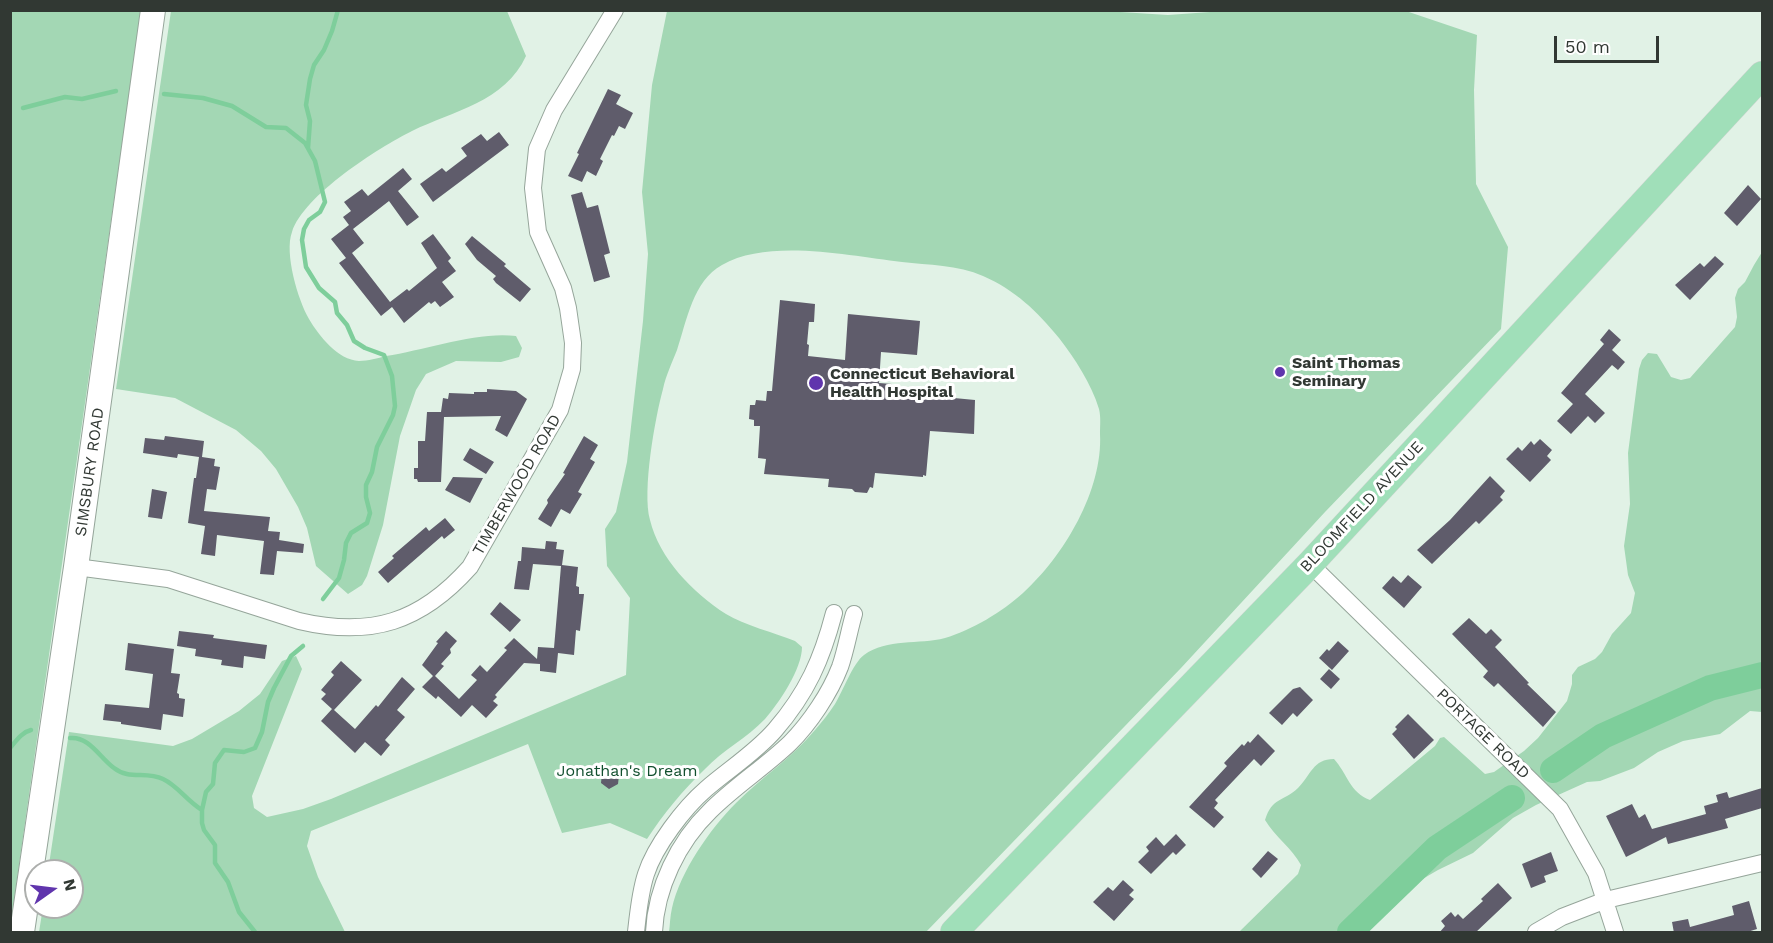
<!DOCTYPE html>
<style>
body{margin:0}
#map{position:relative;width:1773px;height:943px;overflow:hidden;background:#e1f2e6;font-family:"Work Sans",sans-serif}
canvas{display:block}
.frame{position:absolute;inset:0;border:12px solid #313833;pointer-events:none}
.north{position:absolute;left:24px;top:859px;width:60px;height:60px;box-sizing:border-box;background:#fff;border:2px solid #adafad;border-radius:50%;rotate:76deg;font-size:16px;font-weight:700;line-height:24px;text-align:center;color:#313833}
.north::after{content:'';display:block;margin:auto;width:21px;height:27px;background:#6035ad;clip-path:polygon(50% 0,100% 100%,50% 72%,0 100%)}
.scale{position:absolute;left:1554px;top:36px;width:105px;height:27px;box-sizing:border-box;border:3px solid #313833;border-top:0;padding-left:8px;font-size:18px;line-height:21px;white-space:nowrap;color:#313833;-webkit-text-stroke:4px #fff;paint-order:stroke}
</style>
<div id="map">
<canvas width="1773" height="943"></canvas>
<div class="frame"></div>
<div class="north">N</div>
<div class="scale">50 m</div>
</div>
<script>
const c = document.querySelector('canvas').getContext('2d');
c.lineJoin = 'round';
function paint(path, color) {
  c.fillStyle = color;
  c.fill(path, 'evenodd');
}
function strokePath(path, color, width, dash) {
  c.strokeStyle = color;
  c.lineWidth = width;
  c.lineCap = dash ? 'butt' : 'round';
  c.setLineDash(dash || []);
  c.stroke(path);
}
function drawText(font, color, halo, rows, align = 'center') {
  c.font = font + ' "Work Sans",sans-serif';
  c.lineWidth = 6;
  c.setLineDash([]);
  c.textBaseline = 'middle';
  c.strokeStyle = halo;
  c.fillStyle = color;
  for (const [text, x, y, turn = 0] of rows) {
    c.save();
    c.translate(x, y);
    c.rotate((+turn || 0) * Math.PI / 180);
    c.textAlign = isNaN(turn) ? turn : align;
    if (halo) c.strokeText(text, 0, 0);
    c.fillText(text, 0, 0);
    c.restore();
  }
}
paint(new Path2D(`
 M1089,10L1168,15L1238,10H1403L1477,35L1474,90L1476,184L1508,247L1501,329L1325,512L1181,668L926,932H669C670,925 670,916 672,908C680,872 710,829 736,803C762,777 792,758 815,730C822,722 829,713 835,704C843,691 853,663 864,655C887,638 919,645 945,638C972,630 1002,612 1023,593C1064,556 1103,490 1100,434C1100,426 1101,417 1099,409C1091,383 1075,359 1059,338C1037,311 1015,290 983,276C958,265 928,265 902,262C850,256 769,238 722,265C693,281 687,320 677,350C672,363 666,375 663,389C655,418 642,491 650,520C659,558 693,593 726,614C744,625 775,633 795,641L802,647C802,669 779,703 765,719C747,738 723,750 705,769C683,790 664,813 647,839L610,823L562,833L528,744L311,831L307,846L318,877L345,932H39L43,907H72V871H48L69,732L173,746L192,739L239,711L260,694L282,661L296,656L302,669L252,796L254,808L267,817L303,809L331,799L626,675L630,598L607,566L605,529L616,512L627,462L643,321L648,254L642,192L652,85L667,11Z
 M11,11H141L11,921Z
 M171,11H507L526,56C505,102 453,111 412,131C378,148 304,195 292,232C284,253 298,300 309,319C319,336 338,360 359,361C368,361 378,358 386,356C425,350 478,331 516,336L522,348L519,357L501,362L456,361L426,374L416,390L400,436L383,525L367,576L362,585L348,594L316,566L307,528L298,507L276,469L261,451L236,430L175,398L116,389Z
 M1762,252V712L1750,711L1720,734L1683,741L1658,752L1634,768L1600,781L1587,782L1536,805L1513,818L1473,853L1438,870L1414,884L1368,932H1239L1298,874L1301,865C1292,848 1275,837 1265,820C1272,797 1283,802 1298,788C1311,775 1313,759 1334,759C1347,773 1350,793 1370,800L1435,746L1440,738L1444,737L1485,774L1494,772L1524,751L1538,738L1567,701L1572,684V675L1578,667L1595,659L1602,652L1612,634L1631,613L1635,593L1628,575L1624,546L1630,504L1628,453L1639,369L1642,360L1648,353L1657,354L1671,377L1681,380L1690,378L1735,327L1737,317L1735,298L1738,289L1745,282L1754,265Z`), '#a3d7b4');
strokePath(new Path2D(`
 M164,94L203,98L232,106L266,127L286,128L305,143L315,161L325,202L320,212L309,220L304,229L302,240L306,267L319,288L335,302L337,313L347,325L354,341L365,348L384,355L392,376L395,406L393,415L377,447L372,472L366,485V497L370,513L367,523L351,533L346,543L344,560L339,578L323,599
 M23,108L65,97L82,99L116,91
 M308,148L310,121L306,105L310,79L314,65L324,50L332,31L338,10
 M70,738C89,736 100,758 114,768C129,780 146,771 163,779C178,786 187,801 202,810
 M10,748C16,741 22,732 31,730
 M255,932L239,912L228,882L215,863V845L204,830L202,823V810L206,792L213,784L215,763L224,750L244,752L255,748L262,732L268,702L274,688L291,656L303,646`), '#7ece9b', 4.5);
strokePath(new Path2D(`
 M1553,770L1603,736L1710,688L1762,675
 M1350,932L1437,848L1512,798`), '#7ece9b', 26);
paint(new Path2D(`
 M608,89L621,95L616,104L633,113L625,129L619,126L614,136L612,135L600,159L603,161L596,176L587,171L582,182L568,176L579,154L577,153Z
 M499,132L509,145L433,202L420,184L442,168L446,172L467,156L461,148L481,134L487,141Z
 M403,168L412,179L398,191L419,217L407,226L389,201L353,229L364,243L352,253L390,302L407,289L409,291L437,268L421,243L433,234L451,258L448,261L456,271L442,282L454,297L440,307L435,301L431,304L429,302L404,323L392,307L381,316L339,263L346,258L331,239L349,225L343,217L351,211L344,202L362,189L368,196Z
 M1748,185L1761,199L1737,226L1724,213Z
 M582,192L587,208L598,205L610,253L604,255L610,277L594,282L571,195Z
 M472,236L506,264L504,266L531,289L520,302L496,283L493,279L496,276L477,260L465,244Z
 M1715,256L1724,264L1690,300L1675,285L1700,263L1704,267Z
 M780,300L815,304L814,322H809L807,344L809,345L808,356L845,360L848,314L920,321L917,355L881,352L879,383L892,384L891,392L975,400L974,434L930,431L926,476L923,475V477L875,473L873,488L870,487L867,493L855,492L852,489L828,487L829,479L764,474L766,459L758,458L760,426H754V420L749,419L750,405H755L756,400L766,401L767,391H772Z
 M1609,329L1621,340L1612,350L1625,362L1618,370L1612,365L1585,394L1605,413L1595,423L1588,416L1571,434L1557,421L1573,404L1561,393L1604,344L1600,340Z
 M487,389L516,391L527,399L507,437L495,430L501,416L444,417L441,482H418L417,479H414V468H418V441H425L427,412H441L443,398L448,399L449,393L474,394V392H487Z
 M165,436L204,441L202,457L215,459L214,466L220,467L216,490L207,489L204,511L270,517L268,531L280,532L279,540L304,544L303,553L277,551L274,575L260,574L264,541L217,535L215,556L201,554L205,526L188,523L194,478H196L199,457L178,454L177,458L143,453L145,438L164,440Z
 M584,436L598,445L590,459L595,462L578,492L582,494L570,514L561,509L551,527L538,519L548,503L547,500L565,474L563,473Z
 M1540,439L1552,450L1547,456L1551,460L1530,482L1506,459L1518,447L1522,451L1531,441L1534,445Z
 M470,448L494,462L486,474L463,460Z
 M1490,476L1505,491L1500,497L1503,500L1479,524L1476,521L1432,564L1417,550L1450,520Z
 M453,477L483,478L470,503L445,490Z
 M152,489L167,492L162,519L148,517Z
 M445,518L455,530L444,539L442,536L388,583L378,572L394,558L392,556L426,527L429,531Z
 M546,541L557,542L556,549L564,550L562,565L578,567L576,586L579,587V594H584L580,631L576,630L574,655L558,653L556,673L540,671V664L524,663L495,695L497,697L493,701L498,705L486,718L472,705L461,717L438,696L436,699L422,687L433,676L422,665L438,643L436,642L446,631L457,641L450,649L451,653L441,664L444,666L435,676L459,699L477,680L471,675L480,665L487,672L507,650L504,648L514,638L537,659L538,647L554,648L561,566L533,564L529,590L514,589L518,561H521L522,547L545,549Z
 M1408,575L1422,587L1404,608L1382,588L1393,576L1401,583Z
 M500,602L521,620L510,632L490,614Z
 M1469,618L1486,634L1491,629L1502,640L1495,647L1529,683L1527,684L1556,712L1543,727L1498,683L1494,687L1483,677L1488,671L1452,634Z
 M179,631L214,635L213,638L267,645L265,659L244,656L243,668L221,665L222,660L195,656L196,649L177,646Z
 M1338,641L1349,651L1332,670L1319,658L1327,649L1329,651Z
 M128,643L174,649L171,673L180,674L177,693L179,694V698L185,699L183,717L163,714L161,730L121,724V722L103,720L105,704L149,708L153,674L125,670Z
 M341,661L362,680L334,710L355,729L376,705L378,707L402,677L415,689L397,710L405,717L385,740L390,745L381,756L365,742L355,753L321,721L332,709L321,699L326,694L321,690L334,675L331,672Z
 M1329,669L1340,679L1331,689L1320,679Z
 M1300,687L1313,700L1297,717L1293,713L1282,725L1269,713L1293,689Z
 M1408,714L1434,740L1414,759L1392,734L1397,729L1395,727Z
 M1258,734L1275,751L1261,766L1254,759L1215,800L1218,803L1214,808L1224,817L1214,828L1189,807L1227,766L1224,763L1242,744L1244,746L1248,741L1250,743Z
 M611,769L619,775L618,784L609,789L601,783L602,773Z
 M1762,788V808L1725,819L1728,828L1668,844L1666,837L1626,857L1606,816L1632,804L1639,818L1645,814L1652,829L1706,814L1704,806L1718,802L1716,795L1727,792L1729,798Z
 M1176,834L1186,845L1176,855L1173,852L1151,874L1138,862L1149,851L1146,847L1156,837L1164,846Z
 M1268,851L1278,859L1261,878L1252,869Z
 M1551,852L1558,871L1544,876L1546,882L1531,888L1522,864Z
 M1123,880L1134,890L1129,895L1134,899L1114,921L1093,902L1108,887L1113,891Z
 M1498,883L1512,898L1475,933H1439L1445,926L1441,921L1451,912L1455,917L1458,914L1463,919L1483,901L1481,899Z
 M1749,901L1757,929L1744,933H1674L1672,922L1688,919L1690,927L1734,915L1732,906Z`), '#5f5c6b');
const street = new Path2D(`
 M1310,564L1560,809L1596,873L1615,932
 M76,567L168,579L299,621C371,638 421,622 470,567L560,410L572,369L573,343L568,308L563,288L538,232L533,188L537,149L554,110L615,10
 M636,932C638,914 640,892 646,874C655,846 684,808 706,789C729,769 755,753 775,730C807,693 822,659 834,613
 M654,932C656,888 678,842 710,811C735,786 765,767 790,743C810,723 830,693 840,667C846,650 849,631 854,614
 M1536,932L1562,917L1606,900L1762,863`);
const secondary = new Path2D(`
 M22,932L76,567L153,10`);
const primary = new Path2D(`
 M954,932L1310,564L1762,75`);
strokePath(street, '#95a59a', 18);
strokePath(secondary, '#95a59a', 26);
strokePath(primary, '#d2d3d2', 28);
strokePath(street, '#fff', 16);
strokePath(secondary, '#fff', 24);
strokePath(primary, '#a0dfb9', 27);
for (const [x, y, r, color] of [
 [1280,372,6,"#6035ad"],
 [816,383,8,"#6035ad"]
]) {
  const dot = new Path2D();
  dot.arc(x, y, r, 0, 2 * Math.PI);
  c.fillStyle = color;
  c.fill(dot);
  strokePath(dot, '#fff', 2);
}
drawText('bold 16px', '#313833', '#fff', [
 ["Saint Thomas",1292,363],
 ["Seminary",1292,381],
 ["Connecticut Behavioral",830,374],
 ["Health Hospital",830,392]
], 'left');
drawText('16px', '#313833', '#fff', [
 ["SIMSBURY ROAD",90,472,-82],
 ["TIMBERWOOD ROAD",517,485,-60],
 ["BLOOMFIELD AVENUE",1362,507,-47],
 ["PORTAGE ROAD",1483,734,44]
]);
drawText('16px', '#114f2e', '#fff', [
 ["Jonathan's Dream",627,771]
]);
</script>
